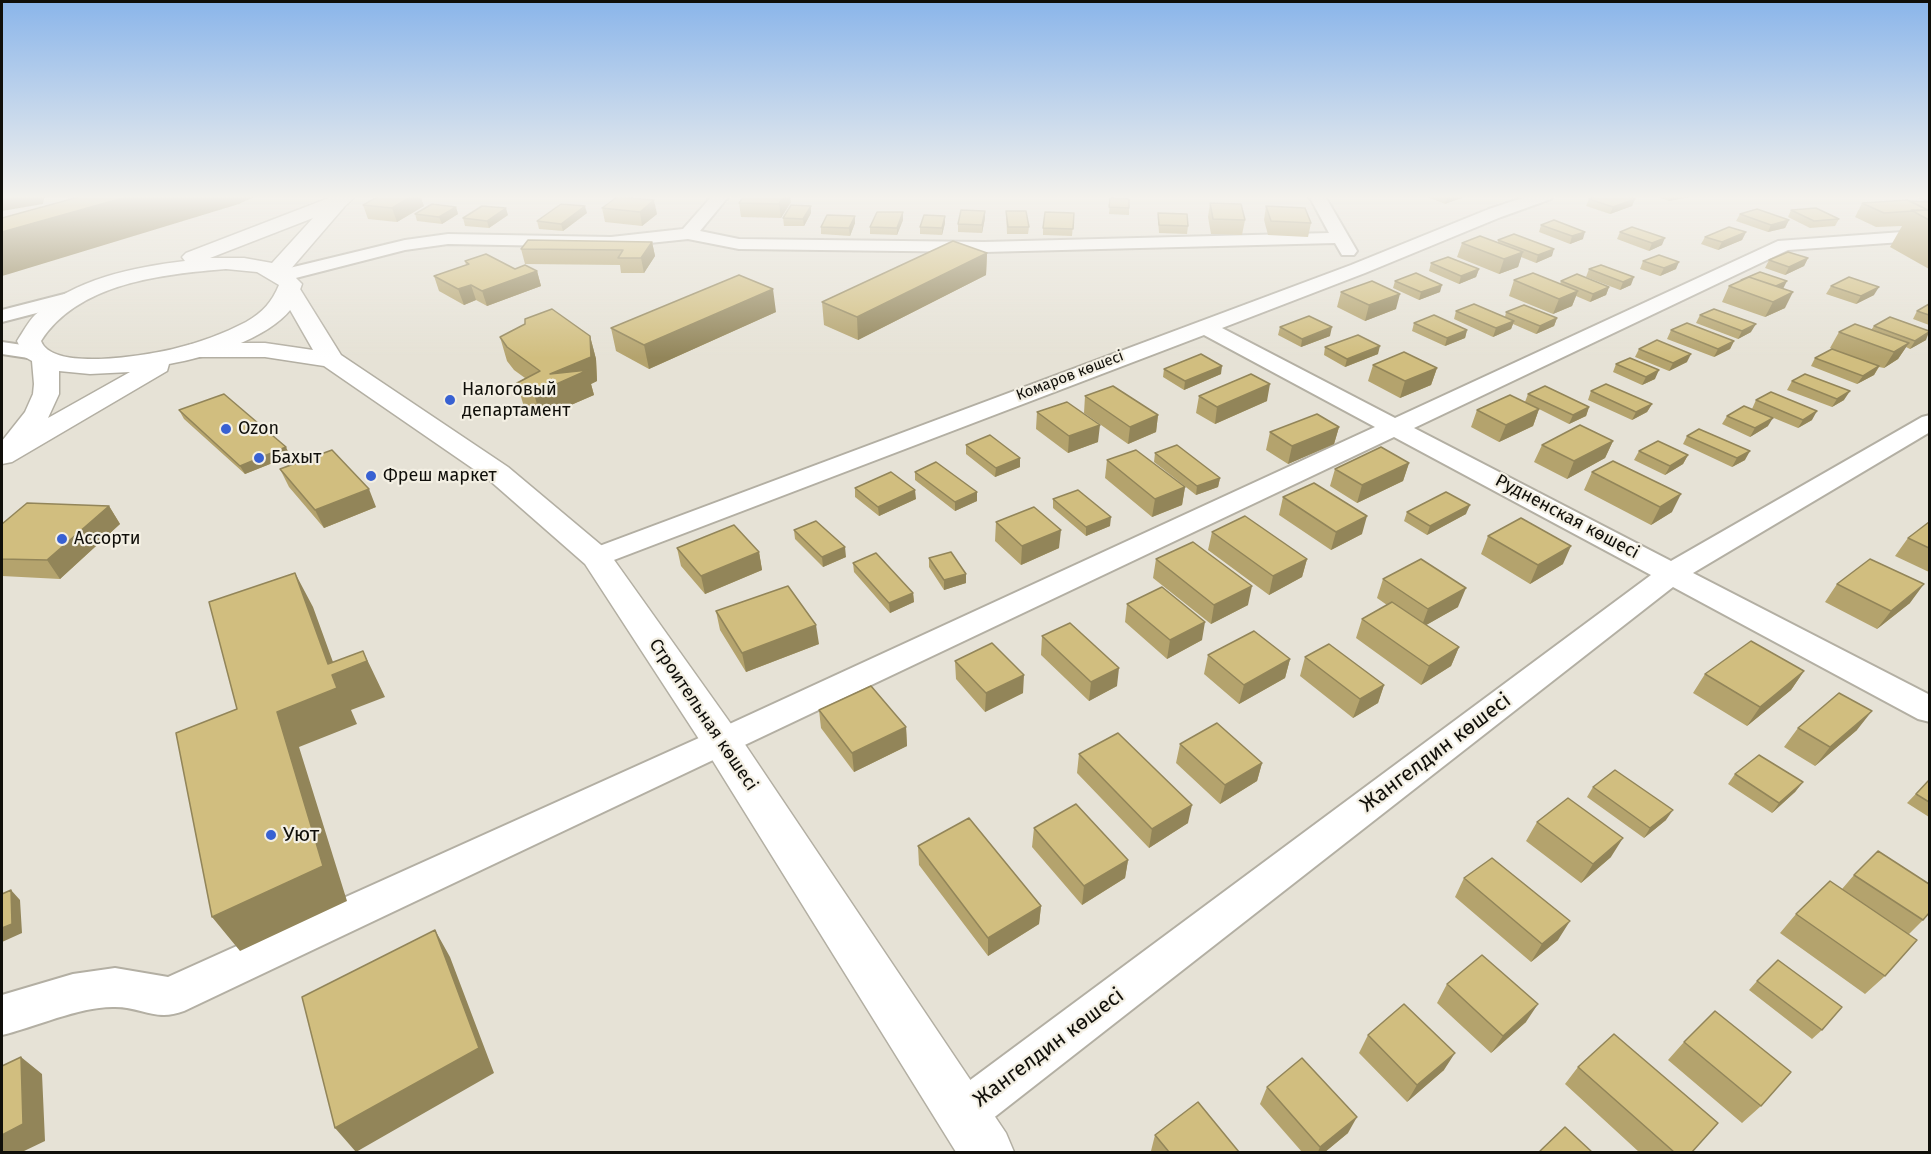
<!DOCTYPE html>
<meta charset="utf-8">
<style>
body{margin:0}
#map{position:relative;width:1931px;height:1154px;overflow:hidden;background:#e6e2d6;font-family:"Fira Sans",sans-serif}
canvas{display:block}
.frame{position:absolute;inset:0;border:3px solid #100f0a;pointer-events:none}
</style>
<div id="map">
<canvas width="1931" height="1154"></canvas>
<div class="frame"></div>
</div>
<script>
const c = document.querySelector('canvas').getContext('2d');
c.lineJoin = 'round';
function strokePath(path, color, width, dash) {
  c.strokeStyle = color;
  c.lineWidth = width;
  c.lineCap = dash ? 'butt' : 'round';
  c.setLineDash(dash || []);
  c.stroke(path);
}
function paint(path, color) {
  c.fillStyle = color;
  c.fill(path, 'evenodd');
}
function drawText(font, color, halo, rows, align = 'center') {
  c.font = font + ' "Fira Sans",sans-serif';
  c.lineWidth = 4.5;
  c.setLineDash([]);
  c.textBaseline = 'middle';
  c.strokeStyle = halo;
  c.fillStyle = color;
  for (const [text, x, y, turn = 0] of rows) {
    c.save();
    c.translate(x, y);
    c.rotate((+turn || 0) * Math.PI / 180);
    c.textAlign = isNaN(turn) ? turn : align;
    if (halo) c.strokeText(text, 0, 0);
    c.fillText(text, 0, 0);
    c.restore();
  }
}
const minor = new Path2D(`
 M712,196H729L700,231L739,239L984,242L1329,233L1309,196H1325L1357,251L1354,255H1342L1335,243L984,252L739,249L688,239L611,247L448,244L405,250L284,281L277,279L275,275L277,271L405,240L448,234L611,237L683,229Z
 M1528,196H1553L1551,199L1501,217L1365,273L1222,328L1395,418L1778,241L1930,230V240L1788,250L1414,428L1671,561L1922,417L1930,415V432L1693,573L1930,695V722L1918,719L1673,587L978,1130L962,1137L946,1130L939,1114L946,1098L1651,575L1394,437L184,1011C156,1022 142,1007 115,1007C80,1006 36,1027 2,1035V995L73,974L115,968L168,977L710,733L1375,427L1204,335L606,563L596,566L586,563L582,557L586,551L1351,265L1489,209Z
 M1920,196H1930V202Z
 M76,291L83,293L86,297L83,301L2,322V310Z
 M2,342L43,348L46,353L43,358L35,359L2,354Z`);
const tertiary = new Path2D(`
 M292,287L300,289L341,355L508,467L607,550L736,731L1006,1133L1014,1152H956L708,753L585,564L488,479L324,366L265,357H198L189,355L186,350L189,345L198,343H265L313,350L281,294L284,289Z`);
const secondary = new Path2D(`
 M334,196H356L345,206L289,271L302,284C299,292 296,303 291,309C266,340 207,357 169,364L167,371L12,462L2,464V441L25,412L33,394L34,384L32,361L25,357L17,341C23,332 28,322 35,315C74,279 134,267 185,261L182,257L186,253ZM313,218L272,263L244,258H210ZM226,269L257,272L279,285C272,302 263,312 246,322C223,334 198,343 173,349C147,355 53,372 41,341C78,283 163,274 226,269ZM59,371L90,374L130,372L48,418L59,394Z`);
strokePath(minor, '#b3afa3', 4);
strokePath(tertiary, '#b3afa3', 3);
strokePath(secondary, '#b3afa3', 3);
paint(minor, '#fff');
paint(tertiary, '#fff');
paint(secondary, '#fff');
paint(new Path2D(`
 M379,196H420L424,206L397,222L368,219L363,205Z
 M1425,196H1467L1445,204Z
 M1656,196H1694L1669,201Z
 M1110,198L1129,208V215L1109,214Z
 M1589,199H1635L1632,206L1610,214L1586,206Z
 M1910,201L1929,202V269L1890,247L1902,226L1876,227L1855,217L1862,203Z
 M791,202L781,218L741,217L739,203Z
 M1210,203L1245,220L1242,235L1211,234L1208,217Z
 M811,206V213L804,226H784L783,218Z
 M1266,206L1311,223L1308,237L1268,235L1264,220Z
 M456,207L458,214L442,224L417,221L415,214Z
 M602,208L657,214L642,226L605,222Z
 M1791,210L1839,219L1835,226L1810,228L1788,217Z
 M1006,211L1029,227L1028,234H1007Z
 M587,213L563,231L539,229L537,221Z
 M1074,213L1072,236L1043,235V228Z
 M1158,213L1188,226L1187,234L1159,233L1158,220Z
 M1740,214L1789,220L1785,228L1768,232L1736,221Z
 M508,215L489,228L465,226L463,218Z
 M855,216V223L850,236L821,234V227Z
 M985,218L982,233L958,232V224Z
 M903,220L897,235L870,234V227Z
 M945,223L942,235L920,234V227Z
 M1541,225L1583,239L1570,244L1539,232Z
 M1620,232L1662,245L1649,251L1617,239Z
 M1746,232L1742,240L1718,250L1701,244L1705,237Z
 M1498,240L1552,256L1536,263L1521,257L1518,267L1499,274L1457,257L1462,243H1498Z
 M652,242L655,256L644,273H621L620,265L525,264L521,249Z
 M987,253L986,275L858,340L824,325L822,302Z
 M1808,258L1804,266L1785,275L1765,268L1769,260Z
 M465,261L515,269L537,271L541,286L487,306L476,300L464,305L439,291L434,276L466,265Z
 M1643,261L1676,269L1660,276L1640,269Z
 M1431,263L1479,269L1476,277L1459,284L1429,271Z
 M1589,269L1631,285L1620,290L1586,277Z
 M1514,280L1560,284L1561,281L1609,287L1606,295L1590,302L1576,296L1572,306L1553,314L1509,296Z
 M1395,281L1440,292L1419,300L1393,288Z
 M1729,286L1783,289L1785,308L1765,317L1722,302Z
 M1831,286L1874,295L1856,304L1826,294Z
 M1341,292L1396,309L1365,321L1337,307Z
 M1929,304V325L1913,319L1917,311Z
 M1456,311L1505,317L1506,312L1557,318L1554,326L1536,334L1513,324L1511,329L1493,337L1454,319Z
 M776,312L649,369L616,351L611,328Z
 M1700,315L1751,332L1738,339L1696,323Z
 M1414,323L1467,330L1465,338L1445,346L1412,331Z
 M1874,326L1926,340L1910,349L1906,347L1898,359L1884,368L1879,367L1874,375L1857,384L1811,366L1815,358L1832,349L1830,348L1839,332L1871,330Z
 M1280,327L1330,336L1301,347L1278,335Z
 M1671,330L1734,341L1730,349L1714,357L1667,339Z
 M590,336L596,359L597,381L591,384L594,395L541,418L524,407L517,383L525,378L514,370L507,361L500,337Z
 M1325,347L1378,354L1345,367L1324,355Z
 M1639,349L1687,362L1669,371L1635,357Z
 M1616,364L1655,379L1642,385L1613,372Z
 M1373,365L1437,368L1431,385L1400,398L1368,381Z
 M1164,369L1221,374L1184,390L1163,377Z
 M1792,381L1844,400L1832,407L1787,390Z
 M1591,391L1652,404L1647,412L1632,420L1588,400Z
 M1528,394L1589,407L1586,416L1569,424L1539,409L1533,426L1499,442L1471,427L1477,410L1525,402Z
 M1085,396L1158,415L1156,432L1128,444L1084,413Z
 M1199,396L1267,401L1215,424L1196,413Z
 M1756,400L1812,420L1798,428L1752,409Z
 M179,410L290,456L245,474L184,419Z
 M1037,412L1098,442L1068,453L1036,429Z
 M1727,416L1768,426L1750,437L1722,424Z
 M1339,427L1334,444L1288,464L1266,450L1270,432Z
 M1687,436L1745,460L1732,467L1683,444Z
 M1613,441L1605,458L1567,479L1534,462L1542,445Z
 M966,445L1020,467L995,477L966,454Z
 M1639,451L1688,455L1683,464L1665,475L1634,460Z
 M1155,453L1220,478L1218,487L1196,495L1154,462Z
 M1107,460L1185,487L1182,505L1152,517L1105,478Z
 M1409,463L1403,481L1357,503L1330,486L1335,469Z
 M280,469L376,507L324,528L289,487Z
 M915,472L977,492V501L955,511L915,480Z
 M1592,472L1672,512L1651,525L1584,490Z
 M855,488L916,499L879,516L855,497Z
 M1283,497L1362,534L1331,550L1279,515Z
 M1053,499L1110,526L1086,536L1053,508Z
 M109,506L120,524L60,579L2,576V524Z
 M1407,512L1466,514L1427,535L1404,521Z
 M996,522L1059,548L1021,565L995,541Z
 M1929,522V572L1895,556L1908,538Z
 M794,530L846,557L823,567L795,539Z
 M1212,532L1307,559L1302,577L1269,595L1208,550Z
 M1488,536L1563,564L1530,584L1481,554Z
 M677,548L759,552L762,570L705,594L681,566Z
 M929,558L966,583L944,590L929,567Z
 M1156,559L1248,605L1211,624L1153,578Z
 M853,563L913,593L914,602L890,613L854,572Z
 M1383,579L1458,607L1426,625L1459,647L1451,666L1421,685L1356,638L1362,619L1387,605L1377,598Z
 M1837,584L1910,603L1877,629L1825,602Z
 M1127,604L1202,640L1167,659L1125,622Z
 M716,611L819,644L746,672L720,630Z
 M1042,636L1117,686L1089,701L1041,655Z
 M1208,655L1290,659L1285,678L1239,704L1204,674Z
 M1305,657L1384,685L1378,703L1353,718L1300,676Z
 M955,661L1023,693L985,712L956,679Z
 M1804,671L1791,690L1747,726L1693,693L1705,674Z
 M819,710L906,727L907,746L854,772L821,728Z
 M1798,728L1857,730L1815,766L1784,747Z
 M1180,744L1262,763L1257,781L1220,804L1176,763Z
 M1079,754L1188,823L1149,848L1077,773Z
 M1735,774L1803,782L1795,792L1772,813L1728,784Z
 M1929,780V817L1907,803Z
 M1593,787L1666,820L1644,838L1587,797Z
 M1537,822L1611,857L1581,883L1526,841Z
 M1034,828L1128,860L1125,878L1082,905L1032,847Z
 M918,846L1041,906L1039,924L988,956L919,865Z
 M1854,875L1923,920L1909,934L1885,976L1865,994L1780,933L1796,914L1842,889Z
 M1464,878L1558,940L1531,962L1455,897Z
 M1757,981L1822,1030L1812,1039L1749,990Z
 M1447,984L1526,1022L1491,1053L1437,1003Z
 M1368,1035L1444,1070L1407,1102L1359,1053Z
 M1684,1042L1761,1106L1742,1123L1668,1060Z
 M1578,1067L1692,1152H1639L1565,1084Z
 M1267,1087L1348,1133L1325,1152H1302L1260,1104Z
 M1155,1135L1239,1152H1152L1151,1151Z`), '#b4a36d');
paint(new Path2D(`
 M2,196H45L43,204L2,211Z
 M130,196H256L239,204L9,274L2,276V232Z
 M412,196H420L424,206L397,222L392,208Z
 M784,196H790L791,202L781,218L779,204Z
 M1448,196H1467L1445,204Z
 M1671,196H1694L1669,201Z
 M1635,199L1632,206L1610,214L1613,207Z
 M654,200L657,214L642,226L640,212Z
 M585,206L587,213L563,231L561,224Z
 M811,206V213L804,226L803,219Z
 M456,207L458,214L442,224L439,217Z
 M506,208L508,215L489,228L487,221Z
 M985,211V218L982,233V225Z
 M903,212V220L897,235V228Z
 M855,216V223L850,236L849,228Z
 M945,216V223L942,235V228Z
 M1789,220L1785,228L1768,232L1771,225Z
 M1585,232L1583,239L1570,244L1572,236Z
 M1746,232L1742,240L1718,250L1722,242Z
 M1665,238L1662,245L1649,251L1652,243Z
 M652,242L655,256L644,273L641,258Z
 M1554,249L1552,256L1536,263L1538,255Z
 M1523,252L1518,267L1499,274L1504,259Z
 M987,253L986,275L858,340L857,317Z
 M1808,258L1804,266L1785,275L1789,267Z
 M1679,262L1676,269L1660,276L1664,268Z
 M1479,269L1476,277L1459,284L1461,276Z
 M537,271L541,286L487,306L482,291Z
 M1634,277L1631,285L1620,290L1623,282Z
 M1787,281L1783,289L1769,290Z
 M471,285L476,300L464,305L458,289Z
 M1442,285L1440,292L1419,300L1421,292Z
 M1609,287L1606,295L1590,302L1593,294Z
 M1879,287L1874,295L1856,304L1861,296Z
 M773,289L776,312L649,369L644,345Z
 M1578,291L1572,306L1553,314L1559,299Z
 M1793,292L1785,308L1765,317L1773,302Z
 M1400,294L1396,309L1365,321L1369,305Z
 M1557,318L1554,326L1536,334L1540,326Z
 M1514,321L1511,329L1493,337L1496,328Z
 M1756,324L1751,332L1738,339L1742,331Z
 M1332,327L1330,336L1301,347L1302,339Z
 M1467,330L1465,338L1445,346L1447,338Z
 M1929,332L1926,340L1910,349L1915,341Z
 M590,336L596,359L597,381L591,384L594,395L541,418L534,394L550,374Z
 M1734,341L1730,349L1714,357L1718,349Z
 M1909,343L1898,359L1884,368L1894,352Z
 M1380,346L1378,354L1345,367L1347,359Z
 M1691,354L1687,362L1669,371L1673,363Z
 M1222,366L1221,374L1184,390L1185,381Z
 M1879,366L1874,375L1857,384L1863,376Z
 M1437,368L1431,385L1400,398L1405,381Z
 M1659,370L1655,379L1642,385L1646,377Z
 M1270,384L1267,401L1215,424L1217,407Z
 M1850,391L1844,400L1832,407L1837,399Z
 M1652,404L1647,412L1632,420L1636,412Z
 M1589,407L1586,416L1569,424L1573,415Z
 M1539,409L1533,426L1499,442L1506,425Z
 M1817,411L1812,420L1798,428L1803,420Z
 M1158,415L1156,432L1128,444L1130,427Z
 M1773,418L1768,426L1750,437L1755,428Z
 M1100,425L1098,442L1068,453L1069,436Z
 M1339,427L1334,444L1288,464L1292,446Z
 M1613,441L1605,458L1567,479L1574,461Z
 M286,447L290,456L245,474L240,466Z
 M1750,451L1745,460L1732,467L1737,458Z
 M1688,455L1683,464L1665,475L1670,466Z
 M1020,458V467L995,477L996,468Z
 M1409,463L1403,481L1357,503L1362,485Z
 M1220,478L1218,487L1196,495L1197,486Z
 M1185,487L1182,505L1152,517L1155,499Z
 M369,489L376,507L324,528L315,510Z
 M915,490L916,499L879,516L878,507Z
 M977,492V501L955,511V502Z
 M1681,494L1672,512L1651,525L1660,507Z
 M1470,505L1466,514L1427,535L1430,526Z
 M109,506L120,524L60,579L47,560Z
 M1367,516L1362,534L1331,550L1336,532Z
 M1111,517L1110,526L1086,536V527Z
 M1061,530L1059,548L1021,565L1022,546Z
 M1571,546L1563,564L1530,584L1538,565Z
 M845,547L846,557L823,567L822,557Z
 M759,552L762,570L705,594L701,576Z
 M1307,559L1302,577L1269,595L1273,576Z
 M295,573L313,607L337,673L363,651L385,697L351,710L357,724L299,747L347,901L240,951L212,917L277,712L328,664Z
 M966,574V583L944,590V580Z
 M1924,584L1910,603L1877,629L1891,611Z
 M1252,586L1248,605L1211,624L1214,605Z
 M1466,588L1458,607L1421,628L1428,609Z
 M913,593L914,602L890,613L889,603Z
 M1205,622L1202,640L1167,659L1170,640Z
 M816,625L819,644L746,672L742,653Z
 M1459,647L1451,666L1421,685L1429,666Z
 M1290,659L1285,678L1239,704L1244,685Z
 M1119,668L1117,686L1089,701L1091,682Z
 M1804,671L1791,690L1747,726L1760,707Z
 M1024,675L1023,693L985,712L986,693Z
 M1384,685L1378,703L1353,718L1360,699Z
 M1872,711L1857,730L1815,766L1830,747Z
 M906,727L907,746L854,772L852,753Z
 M1262,763L1257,781L1220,804L1225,785Z
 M1803,782L1795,792L1772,813L1779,803Z
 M1192,805L1188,823L1149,848L1152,829Z
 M1673,810L1666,820L1644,838L1650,828Z
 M1623,838L1611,857L1581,883L1593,864Z
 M1128,860L1125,878L1082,905L1084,886Z
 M11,890L20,900L22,933L2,942V928Z
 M1041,906L1039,924L988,956V938Z
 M1570,921L1558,940L1531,962L1542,944Z
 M435,930L450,957L494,1073L356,1152L335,1128Z
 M1538,1004L1526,1022L1491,1053L1503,1036Z
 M1455,1053L1444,1070L1407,1102L1417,1085Z
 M21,1057L42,1074L45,1141L22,1152H2V1135Z
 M1357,1117L1348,1133L1325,1152H1318L1320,1147Z`), '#928559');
const building = new Path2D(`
 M82,196H130L2,232V218Z
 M379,196H412L392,208L363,205Z
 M744,196H784L779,204L739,203Z
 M1598,196H1626L1635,199L1613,207L1589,199Z
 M617,197L654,200L640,212L602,208Z
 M1110,198L1129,199V208L1109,207Z
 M1907,200L1928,210L1884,213L1862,203Z
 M1910,201L1929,202V210H1928Z
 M1210,203L1241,204L1245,220L1213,219Z
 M432,204L456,207L439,217L415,214Z
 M561,204L585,206L561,224L537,221Z
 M791,205L811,206L803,219L783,218Z
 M482,206L506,208L487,221L463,218Z
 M1266,206L1305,208L1311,223L1271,221Z
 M1816,208L1839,219L1814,221L1791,210Z
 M1757,209L1789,220L1771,225L1740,214Z
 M961,210L985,211L982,225L958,224Z
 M1911,210H1929V220Z
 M1006,211H1026L1029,227H1008Z
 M877,212H903L897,228L870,227Z
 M1045,212L1074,213L1073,229L1043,228Z
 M1158,213L1187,214L1188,226L1159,225Z
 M827,215L855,216L849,228L821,227Z
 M924,215L945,216L942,228L920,227Z
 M1554,220L1585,232L1572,236L1541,225Z
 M1632,227L1665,238L1652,243L1620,232Z
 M1729,227L1746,232L1722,242L1705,237Z
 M1514,234L1554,249L1538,255L1498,240Z
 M1480,236L1523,252L1504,259L1462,243Z
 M528,240L652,242L641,258H618L623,250L521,249Z
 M953,241L987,253L857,317L822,302Z
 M1788,252L1808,258L1789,267L1769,260Z
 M486,254L515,269L525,265L537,271L482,291L471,285L458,289L434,276L469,264L465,261Z
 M1659,255L1679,262L1664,268L1643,261Z
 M1448,257L1479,269L1461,276L1431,263Z
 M1601,265L1634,277L1623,282L1589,269Z
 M1760,272L1787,281L1776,286L1749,277L1741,280Z
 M1416,273L1442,285L1421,292L1395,281Z
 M1533,273L1578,291L1559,299L1514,280Z
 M1577,274L1609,287L1593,294L1561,281Z
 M739,275L773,289L644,345L611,328Z
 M1749,277L1793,292L1773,302L1729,286Z
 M1849,277L1879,287L1861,296L1831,286Z
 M1372,281L1400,294L1369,305L1341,292Z
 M1474,304L1514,321L1496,328L1456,311Z
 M1929,304V315L1917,311Z
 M1524,305L1557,318L1540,326L1506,312Z
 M552,309L590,336L591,357L550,374L588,370L534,394L517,383L540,371L507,347L500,337L525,324V319Z
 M1714,309L1756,324L1742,331L1700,315Z
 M1434,315L1467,330L1447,338L1414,323Z
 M1309,316L1332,327L1302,339L1280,327Z
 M1890,317L1929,331V332L1915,341L1874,326Z
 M1687,323L1734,341L1718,349L1671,330Z
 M1855,324L1909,343L1894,352L1839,332Z
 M1358,335L1380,346L1347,359L1325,347Z
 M1657,340L1691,354L1673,363L1639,349Z
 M1832,349L1879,366L1863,376L1815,358Z
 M1404,352L1437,368L1405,381L1373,365Z
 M1201,354L1222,366L1185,381L1164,369Z
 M1630,358L1659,370L1646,377L1616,364Z
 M1251,374L1270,384L1217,407L1199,396Z
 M1805,374L1850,391L1837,399L1792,381Z
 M1606,384L1652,404L1636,412L1591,391Z
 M1113,386L1158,415L1130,427L1085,396Z
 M1545,386L1589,407L1573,415L1528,394Z
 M1771,392L1817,411L1803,420L1756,400Z
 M224,394L286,447L240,466L179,410Z
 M1510,395L1539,409L1506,425L1477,410Z
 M1067,402L1100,425L1069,436L1037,412Z
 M1744,406L1773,418L1755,428L1727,416Z
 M1317,414L1339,427L1292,446L1270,432Z
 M1580,425L1613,441L1574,461L1542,445Z
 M1699,429L1750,451L1737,458L1687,436Z
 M990,435L1020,458L996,468L966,445Z
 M1658,441L1688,455L1670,466L1639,451Z
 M1177,445L1220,478L1197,486L1155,453Z
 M1381,447L1409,463L1362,485L1335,469Z
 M332,450L369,489L315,510L280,469Z
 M1136,450L1185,487L1155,499L1107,460Z
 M1613,461L1681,494L1660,507L1592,472Z
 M936,462L977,492L955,502L915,472Z
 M891,472L915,490L878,507L855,488Z
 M1314,483L1367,516L1336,532L1283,497Z
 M1078,490L1111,517L1086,527L1053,499Z
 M1446,492L1470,505L1430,526L1407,512Z
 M27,503L109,506L47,560L2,559V524Z
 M1034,507L1061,530L1022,546L996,522Z
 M1245,516L1307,559L1273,576L1212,532Z
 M1521,518L1571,546L1538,565L1488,536Z
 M816,521L845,547L822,557L794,530Z
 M1929,522V548L1908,538Z
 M734,525L759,552L701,576L677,548Z
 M1193,542L1252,586L1214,605L1156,559Z
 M951,552L966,574L944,580L929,558Z
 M876,553L913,593L889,603L853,563Z
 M1421,559L1466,588L1428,609L1383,579Z
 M1870,559L1924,584L1891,611L1837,584Z
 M295,573L328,664L363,651L367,661L332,675L337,688L277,712L323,866L212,917L176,733L237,709L209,602Z
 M788,586L816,625L742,653L716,611Z
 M1162,587L1205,622L1170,640L1127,604Z
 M1392,602L1459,647L1429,666L1362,619Z
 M1070,623L1119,668L1091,682L1042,636Z
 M1254,631L1290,659L1244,685L1208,655Z
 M1751,641L1804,671L1760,707L1705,674Z
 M992,643L1024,675L986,693L955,661Z
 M1329,644L1384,685L1360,699L1305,657Z
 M871,686L906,727L852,753L819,710Z
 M1839,693L1872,711L1830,747L1798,728Z
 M1217,723L1262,763L1225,785L1180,744Z
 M1118,733L1192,805L1152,829L1079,754Z
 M1759,755L1803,782L1779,803L1735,774Z
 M1615,770L1673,810L1650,828L1593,787Z
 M1929,780V802L1916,794Z
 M1568,798L1623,838L1593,864L1537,822Z
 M1076,804L1128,860L1084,886L1034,828Z
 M969,818L1041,906L988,938L918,846Z
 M1878,851L1929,884V913L1923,920L1854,875Z
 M1492,858L1570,921L1542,944L1464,878Z
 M1830,881L1917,940L1885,976L1796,914Z
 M11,890L12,924L2,928V894Z
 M435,930L479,1048L335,1128L302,997Z
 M1482,955L1538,1004L1503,1036L1447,984Z
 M1778,960L1842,1007L1822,1030L1757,981Z
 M1404,1004L1455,1053L1417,1085L1368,1035Z
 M1715,1011L1791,1072L1761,1106L1684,1042Z
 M1614,1034L1718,1123L1692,1152H1674L1578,1067Z
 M21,1057L23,1124L2,1135V1066Z
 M1302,1058L1357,1117L1320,1147L1267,1087Z
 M1198,1102L1239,1152H1169L1155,1135Z
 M1565,1127L1592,1152H1539Z`);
paint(building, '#d1be7f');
strokePath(building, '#928559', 1.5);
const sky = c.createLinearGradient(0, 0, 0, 358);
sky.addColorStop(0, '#8ab5ea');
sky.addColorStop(0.55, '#f4f2ed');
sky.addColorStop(1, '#f4f2ed00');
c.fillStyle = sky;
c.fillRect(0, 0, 1931, 358);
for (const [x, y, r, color] of [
 [450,400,6,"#3861d2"],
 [226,429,6,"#3861d2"],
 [259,458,6,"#3861d2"],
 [371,476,6,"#3861d2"],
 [62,539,6,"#3861d2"],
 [271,835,6,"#3861d2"]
]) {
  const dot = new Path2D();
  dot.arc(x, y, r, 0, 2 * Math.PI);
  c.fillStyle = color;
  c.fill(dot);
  strokePath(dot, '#f3efe3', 2);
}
drawText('15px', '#100f0a', '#f3efe3', [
 ["Комаров көшесі",1070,376,-21]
]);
drawText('18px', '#100f0a', '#f3efe3', [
 ["Налоговый",462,390],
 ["департамент",462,411],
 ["Ozon",238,429],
 ["Бахыт",271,458],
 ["Фреш маркет",383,476],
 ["Ассорти",74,539]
], 'left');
drawText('18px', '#100f0a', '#f3efe3', [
 ["Рудненская көшесі",1567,517,28],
 ["Строительная көшесі",703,715,56]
]);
drawText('21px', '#100f0a', '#f3efe3', [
 ["Жангелдин көшесі",1436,753,-37],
 ["Жангелдин көшесі",1049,1048,-37]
]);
drawText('21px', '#100f0a', '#f3efe3', [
 ["Уют",283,835]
], 'left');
</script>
